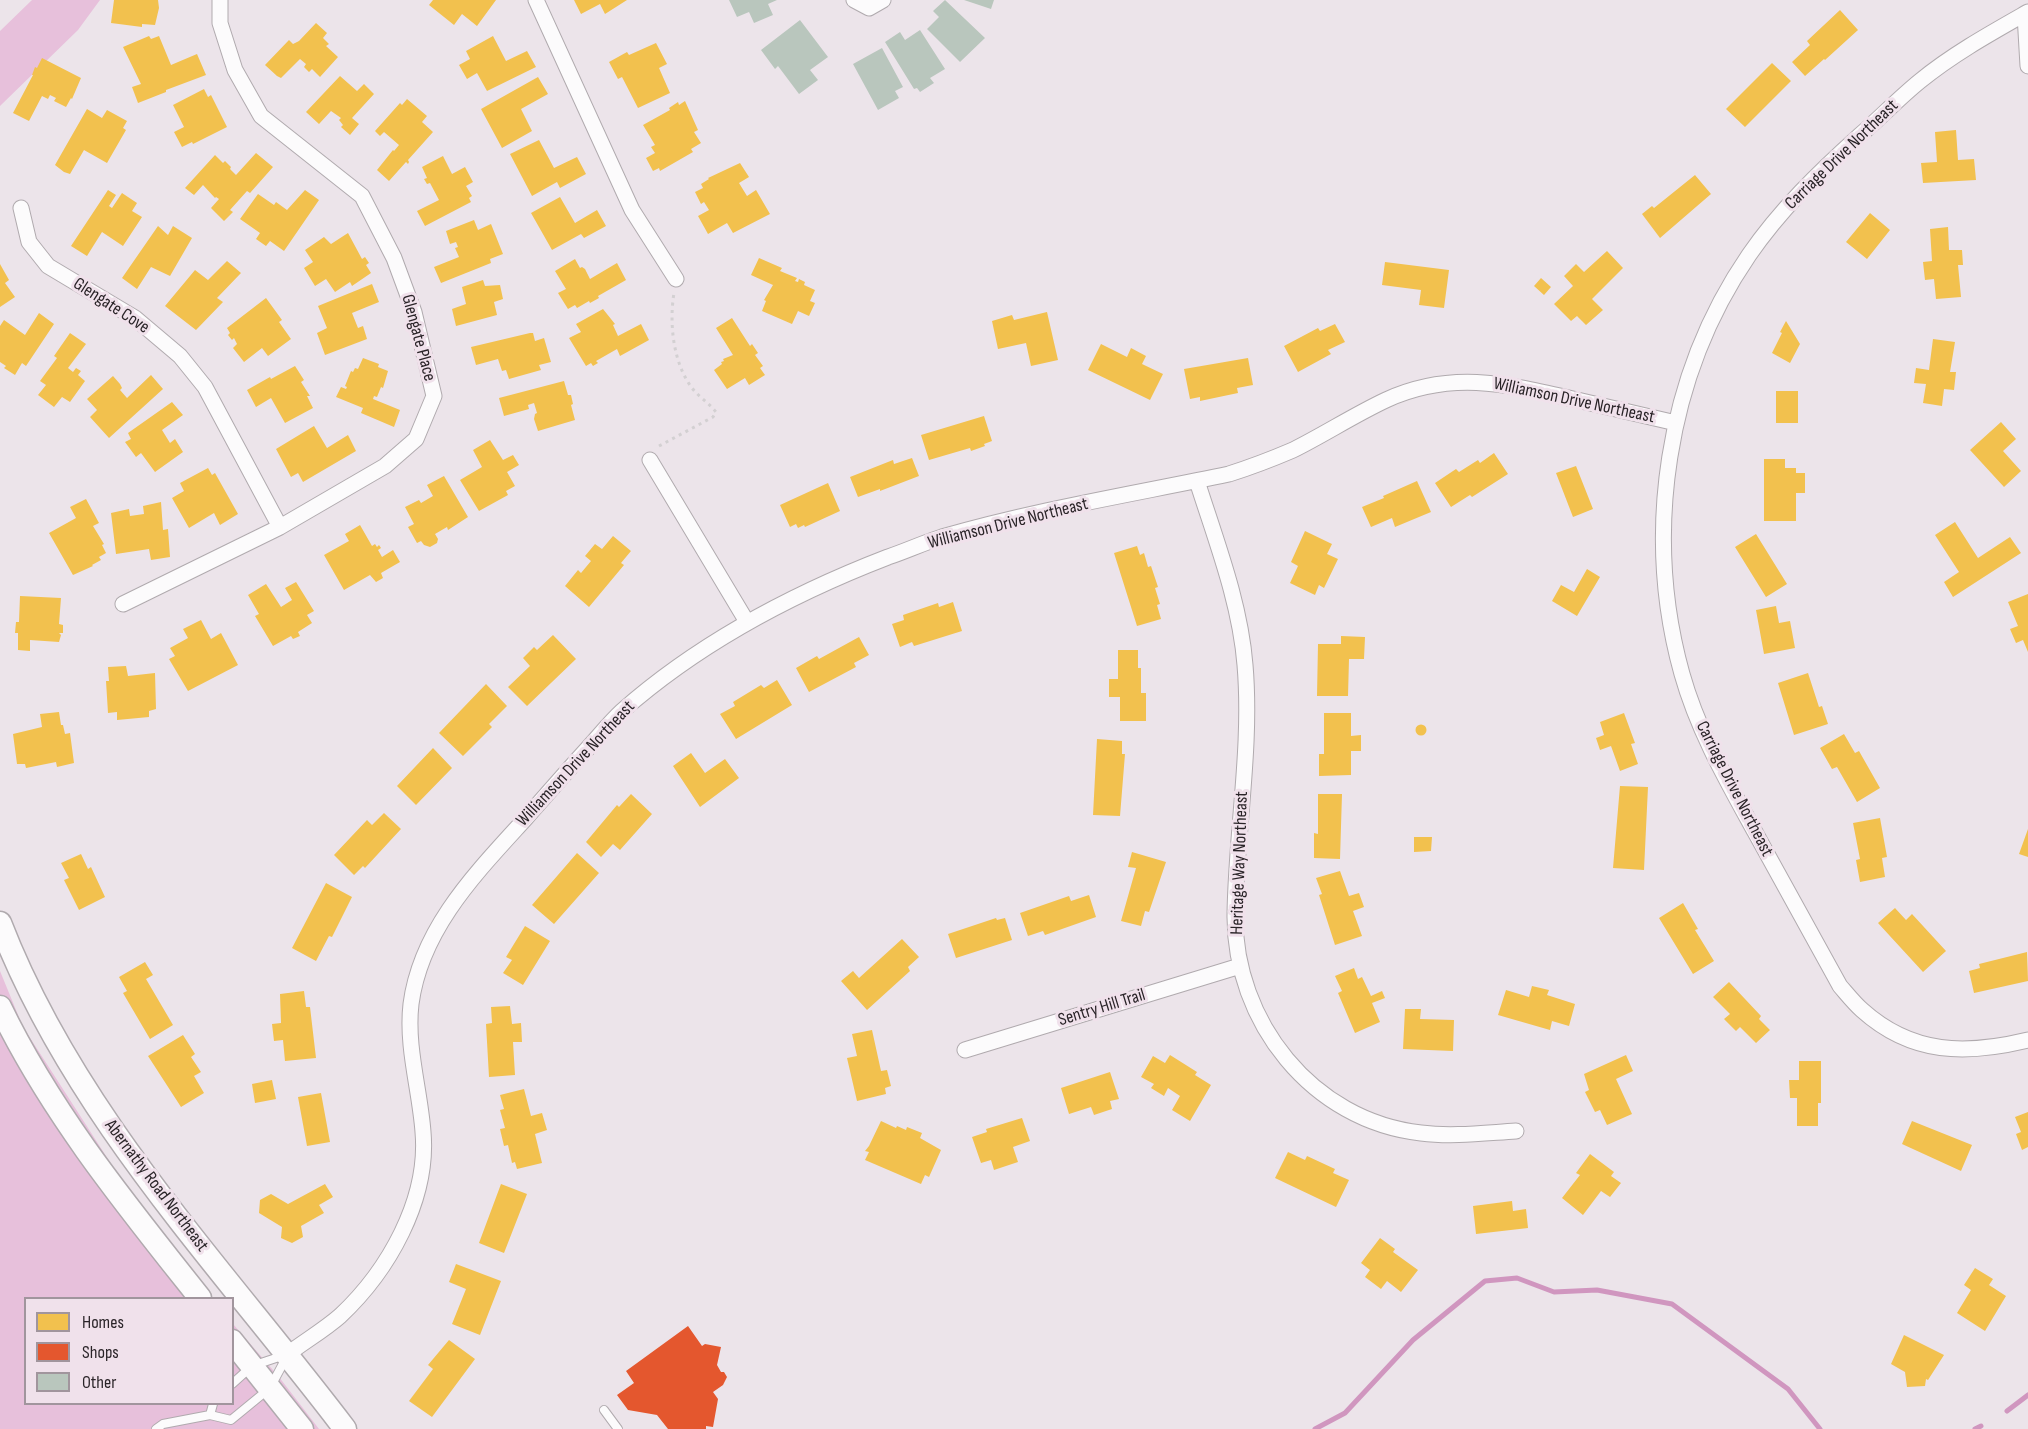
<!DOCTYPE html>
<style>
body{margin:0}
#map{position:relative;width:2028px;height:1429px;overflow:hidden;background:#ece4ea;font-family:"Sofia Sans Condensed",sans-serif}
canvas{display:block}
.legend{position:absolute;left:24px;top:1297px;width:210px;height:108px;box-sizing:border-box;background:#f0e1eb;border:2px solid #a1959d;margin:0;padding:8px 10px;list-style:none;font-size:18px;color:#2a2428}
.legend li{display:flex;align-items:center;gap:12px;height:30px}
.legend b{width:30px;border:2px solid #a1959d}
</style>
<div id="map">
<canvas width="2028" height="1429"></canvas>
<ul class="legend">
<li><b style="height:16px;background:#f2c14e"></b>Homes</li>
<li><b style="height:16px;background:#e4572e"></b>Shops</li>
<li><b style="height:16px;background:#b9c6bd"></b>Other</li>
</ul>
</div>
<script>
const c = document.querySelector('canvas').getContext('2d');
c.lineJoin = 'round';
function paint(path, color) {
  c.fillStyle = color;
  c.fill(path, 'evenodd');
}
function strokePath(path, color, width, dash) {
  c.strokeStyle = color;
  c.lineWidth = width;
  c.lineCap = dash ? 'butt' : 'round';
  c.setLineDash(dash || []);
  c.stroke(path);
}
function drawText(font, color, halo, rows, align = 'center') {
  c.font = font + ' "Sofia Sans Condensed",sans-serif';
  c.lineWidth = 6;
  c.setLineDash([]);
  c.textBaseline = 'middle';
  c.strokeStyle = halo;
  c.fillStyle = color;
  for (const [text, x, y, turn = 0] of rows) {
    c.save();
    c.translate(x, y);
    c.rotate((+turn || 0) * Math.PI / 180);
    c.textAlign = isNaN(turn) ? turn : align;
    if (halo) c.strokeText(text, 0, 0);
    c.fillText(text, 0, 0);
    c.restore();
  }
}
paint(new Path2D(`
 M32,0H100L78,30L0,106V31Z
 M0,971L23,1027L162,1243L210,1298H26V1404H232L233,1324L279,1377L319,1429H0Z`), '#e7c0db');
paint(new Path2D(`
 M114,0H158L159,8L155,25L142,24V27L111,23Z
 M433,0H496L477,26L462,14L454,25L429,5Z
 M574,0H627L605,14L600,4L581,14Z
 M1840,10L1858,30L1825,60L1824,59L1805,76L1792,62L1810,45L1807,41Z
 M316,23L327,33L323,38L329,44L326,46L338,57L320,77L312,69L309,72L304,67L306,64L300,59L281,78L277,76L265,65L289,40L293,44L299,41Z
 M149,36L151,39L159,36L171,65L197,54L206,75L166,90V92L138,103L132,87L141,84L123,47Z
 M493,36L506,61L527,51L536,67L487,91L477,73L467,79L459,65L470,59L466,51Z
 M656,43L667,64L659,68L670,93L638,108L622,77L618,79L609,62L627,52L629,55Z
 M42,58L81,78L72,99L71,98L66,107L54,101L56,98L50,95L48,99L42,96L29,121L13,113L33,75H32L35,67L37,68Z
 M1772,63L1791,81L1745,127L1726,109Z
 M340,76L357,91L364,84L374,94L352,118L359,124L350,135L341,127L343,125L339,120L341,118L331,111L319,124L306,112Z
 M538,77L548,94L521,109L532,131L502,148L481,109Z
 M204,89L208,97L211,95L227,127L193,144L192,142L182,147L174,132L184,127L173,105Z
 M407,99L427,116L422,122L433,132L408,160L409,162L408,164L406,162L389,181L377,170L393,150L394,151L399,145L384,132L380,136L375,131L400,103L402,105Z
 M685,101L698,130L694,132L701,143L691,149L693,152L660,171L659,168L653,171L646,158L655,153L651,147L655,145L643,125L670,110L669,108L678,102L679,105Z
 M87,109L102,118L107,110L127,121L123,128L126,130L107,163L84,150L70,174L64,172L55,165Z
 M1956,130L1958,160L1974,159L1976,180L1923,183L1921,163L1937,162L1935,132Z
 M539,140L554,168L577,157L586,174L560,188L557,182L532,196L510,154Z
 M256,153L273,167L250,193L247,191L230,210L233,212L224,221L211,208L219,199L216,197L215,198L203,185L194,195L185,188L215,155L223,163L225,161L231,167L230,169L236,175Z
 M443,156L452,174L465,167L473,182L466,186L472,196L469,198L471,202L425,226L417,211L439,200L430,183L427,184L424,179L427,178L422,167Z
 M740,163L749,177L739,183L747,196L756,190L770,214L733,233L727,223L708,234L698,216L709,210L704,202L701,204L695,192L703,188L701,184L709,179L708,178Z
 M1695,175L1711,194L1660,238L1642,214L1652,206L1654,208Z
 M108,190L116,195L109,206L112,208L122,193L137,203L132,211L142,217L123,246L102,232L87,256L71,246Z
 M305,190L319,200L284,251L270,241L266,246L256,239L260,233L240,219L258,194L274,205L276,202L287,210Z
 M560,197L575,223L597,210L606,226L584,238L581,234L552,250L531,213Z
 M1870,213L1890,230L1867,259L1846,242Z
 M474,220L478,230L491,224L503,254L490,259L491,263L441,283L434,267L459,257L455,248L458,247L456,242L450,244L446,231Z
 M158,226L168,235L173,226L192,238L170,276L151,267L137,289L122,278Z
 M1948,227L1949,250H1962L1963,265H1958L1961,297L1936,299L1934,279L1925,280L1923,262L1932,261L1930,229Z
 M348,233L362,259L365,257L369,263L366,265L371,273L352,286L350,282L335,292L326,279L315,286L304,268L313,262L305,250L324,237L331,244Z
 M1607,251L1623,268L1592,299L1603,310L1586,325L1577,316L1571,321L1554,304L1573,286L1564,276L1576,264L1584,272Z
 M759,258L782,268L780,271L797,278L795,281L798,282L799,279L805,282L804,285L815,290L810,301L815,303L809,316L798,311L792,324L762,311L766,301L764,300L773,285L751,275Z
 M575,259L580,268L582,267L585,269L590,279L617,263L626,280L598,296L599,298L590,303L589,301L577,308L575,305L568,309L558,293L566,289L555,271Z
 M227,261L241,273L217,298L223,302L196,330L165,306L195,270L208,280Z
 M1385,262L1449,270L1444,308L1419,305L1421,290L1382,285Z
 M0,264L9,280L5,283L15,297L0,307Z
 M1541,278L1551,287L1544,295L1534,286Z
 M483,280L485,286L500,285L503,299L494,302L497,315L456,326L452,309L466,304L462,287Z
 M372,284L379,302L352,313L358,328L363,326L367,339L325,355L317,333L327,328L318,306Z
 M266,298L282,320L279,322L291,339L268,356L262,348L244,362L233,348L237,344L234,338L232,340L228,335L230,333L227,328Z
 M603,309L615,324L613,325L618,336L641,324L649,340L620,356L617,349L596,361L598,363L593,366L591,363L586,366L569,338L581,332L576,324Z
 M1047,312L1058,360L1031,366L1026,343L998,349L992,321L1012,315L1014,320Z
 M39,313L54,324L26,366L22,363L15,375L4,368L6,366L0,362V326L4,320L25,335Z
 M732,318L750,346L752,344L758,353L755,355L763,366L760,368L765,375L749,385L745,378L727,389L714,370L722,364L721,362L724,361L723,359L733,355L716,328Z
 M1786,321L1800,344L1790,363L1772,353L1782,333L1780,332Z
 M1335,324L1345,342L1328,350L1331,354L1298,372L1284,346L1318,328L1320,331Z
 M70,333L86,344L68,368L73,372L76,368L81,371L78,375L85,381L70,402L62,397L54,407L38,395L46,385L40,381L57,358L54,356Z
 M530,333H533L535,341L544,338L551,362L539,365L541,370L509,379L506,370L502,371L498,359L476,365L471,347Z
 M1933,339L1955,342L1950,372H1956L1954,390L1944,389L1942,406L1923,403L1926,384L1914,383L1916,368L1929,370Z
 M1101,344L1127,357L1131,348L1146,356L1142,364L1163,374L1150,400L1088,370Z
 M363,358L379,364L378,367L388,371L383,388L381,387L377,397L374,396L373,399L400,410L394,427L361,413L363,408L336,397L341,387L346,389L347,387L345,386L351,371L353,372L355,368L358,369Z
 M1248,358L1253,385L1237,388L1238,393L1200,401V397L1190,399L1184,369Z
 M295,366L304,380L301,382L310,396H307L313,408L285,423L271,398L256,407L247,390L270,377L271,379Z
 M151,375L163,389L109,438L90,417L97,410L87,399L113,376L120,384L122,388L120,390L127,398Z
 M564,381L568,395H571L573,404L571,405L575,420L538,431L534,419L535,414L537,413L534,403L528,405L529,409L504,416L499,398Z
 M1776,391H1798V423H1776Z
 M172,402L183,415L162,430L170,443L175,439L183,452L155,472L141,453L136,457L125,442L131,439L128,433Z
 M984,416L992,441L984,444L985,446L971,451L970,448L929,460L921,435Z
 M2001,422L2016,439L2003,451L2021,471L2004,487L1970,450Z
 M314,426L327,448L348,435L356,451L303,482L298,473L291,477L276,449Z
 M490,440L503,460L513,455L519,465L507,472L515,486L506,491L508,495L479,511L460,480L482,467L473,450Z
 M1494,453L1508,474L1472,497L1470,495L1451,507L1435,483L1456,469L1459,472L1478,460L1480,463Z
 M912,458L919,476L880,491V489L858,497L850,477L893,460L894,464Z
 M1764,459H1785V468H1796V473H1805V493H1796V521H1764Z
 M1576,466L1593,509L1573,517L1556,473Z
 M208,468L212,475L215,473L238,514L220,525L214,513L189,528L172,498L184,491L180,483Z
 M444,476L468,517L448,530L447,527L435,534L438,539L437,543L430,547L424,545L421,541L417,543L408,527L414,524L405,507L419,500L421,503L433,496L427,485Z
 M1417,481L1431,512L1395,527L1392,518L1371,527L1362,507L1384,498L1383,496Z
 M828,483L840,511L805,527L804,525L798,528L796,524L790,527L780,505Z
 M86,499L99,523L93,526L104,544L102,545L106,553L99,557L101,560L92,565L93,566L73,575L49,533L76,518L70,507Z
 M161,502L163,530L168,529L170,557L151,560L149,549L116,554L111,513L129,509L130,516L144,514L143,506Z
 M1955,522L1978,558L2010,537L2021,553L1953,597L1944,582L1959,572L1935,535Z
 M360,525L372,546L375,544L377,547L379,545L381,548L378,550L382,557L393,550L400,562L381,573L383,578L376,582L370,575L344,590L324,555L349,541L345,534Z
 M1305,531L1332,544L1327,554L1338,559L1324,588L1319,585L1315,595L1290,583L1298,566L1291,562Z
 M1756,534L1787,584L1766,597L1735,547Z
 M613,536L631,551L621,563L624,565L589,607L565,586L578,570L581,573L591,561L585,556L595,544L602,549Z
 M1137,546L1140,555L1144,553L1148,567L1151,566L1158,587L1155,588L1160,604L1157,605L1161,619L1137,626L1114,553Z
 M1587,569L1600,577L1577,616L1552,601L1561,585L1574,592Z
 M296,582L314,611L307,615L312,623L298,632L300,636L293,639L291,636L273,646L255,616L259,614L248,595L266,584L281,607L292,600L285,588Z
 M2028,594V652L2023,640L2016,643L2010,629L2018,626L2008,602Z
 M20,596L61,598L59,624L63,625V633H59L61,635L59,642L30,640V651L18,650V633H15L16,622H19Z
 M953,602L962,631L914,646L912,642L900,647L892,624L904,620L903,615L938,603L939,607Z
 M1776,606L1779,623L1790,621L1795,648L1764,654L1756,610Z
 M201,620L211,639L221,633L238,665L188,691L169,659L175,656L170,648L188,638L183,629Z
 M553,635L576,659L527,706L508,687L530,666L523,658L534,647L537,650Z
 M1341,636L1365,637L1364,659H1349L1348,696H1317L1318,644H1341Z
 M859,637L869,655L854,663L856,667L809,692L796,668L817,656L819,659Z
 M1118,650H1138V668H1141V693H1146V721H1120V697H1109V679H1118Z
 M126,666L128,676L155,673L156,709L149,711V717L117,720V712L108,713L106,681H109L108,667Z
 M1808,673L1819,707L1822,706L1828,724L1794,735L1778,683Z
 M777,680L792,705L736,739L720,714L735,706L733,702L761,685L764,688Z
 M486,684L507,706L489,724L492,727L463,756L439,733Z
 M59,712L61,725H63L65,734L70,733L74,763L57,767L56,762L26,768L25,764H17L13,734L42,727L40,714Z
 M1324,713H1351V736L1361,735V751H1351V775L1319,776V754H1324Z
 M1624,713L1635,743L1631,744L1638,764L1620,771L1611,746L1600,750L1596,738L1604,735L1600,722Z
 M1415.5 730a5.5 5.5 0 1 1 11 0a5.5 5.5 0 1 1-11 0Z
 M1844,734L1855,753L1859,751L1880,788L1857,802L1837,767L1832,769L1820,748Z
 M1097,739L1122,741V754H1125L1120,816L1093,815Z
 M433,748L452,768L416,805L397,786Z
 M691,753L705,773L725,759L739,778L700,807L673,766Z
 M1620,786L1648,787L1644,870L1613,868Z
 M631,794L652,814L620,850L613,844L601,857L586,842L617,805L619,807Z
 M1318,794H1342L1340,859L1314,858V833L1318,834Z
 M384,813L401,829L365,868L363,866L354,875L334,855L367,820L372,825Z
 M1880,818L1887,857L1882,858L1885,877L1860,882L1856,860L1860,859L1853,823Z
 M2028,829V857L2019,854Z
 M1414,837H1432L1431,851L1414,852Z
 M1132,852L1166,862L1149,912L1145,911L1141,926L1121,921L1136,868L1128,867Z
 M577,853L599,873L554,924L532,905Z
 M81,854L88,869L91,867L105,897L79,910L64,880L69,878L61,863Z
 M1340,871L1349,896L1359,893L1364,907L1353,911L1362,936L1335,945L1319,895L1322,894L1316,878Z
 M326,883L352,897L332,937L329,936L316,961L292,948Z
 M1089,895L1096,917L1045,935L1043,931L1028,936L1020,913L1069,896L1071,901Z
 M1683,903L1698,929L1695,930L1714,961L1693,974L1659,918Z
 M1895,908L1906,920L1912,914L1946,951L1923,972L1878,923Z
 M996,918L997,920L1005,918L1012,940L956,958L948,934Z
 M525,926L550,941L523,985L503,973L512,960L506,957Z
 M902,939L919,957L908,967L910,971L867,1010L841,981L853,971L859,978Z
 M2027,952L2028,981L1974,993L1969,971L1980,968L1979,964Z
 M145,962L153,975L146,979L173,1025L150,1039L123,993L127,991L119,977Z
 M1354,968L1358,979L1362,977L1371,996L1382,991L1385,998L1372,1003L1380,1022L1355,1033L1338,993L1342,991L1335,976Z
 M1729,982L1761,1016L1759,1019L1770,1030L1756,1043L1740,1027L1736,1031L1724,1019L1730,1014L1713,997Z
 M1532,986L1549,990L1547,995L1575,1004L1569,1026L1552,1021L1550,1030L1498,1015L1506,990L1529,997Z
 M304,991L306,1007H310L316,1058L285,1061L283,1040L274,1041L272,1024L281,1023L280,994Z
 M510,1006L512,1024L521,1023L522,1042H513L515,1075L489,1077L486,1024L492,1023L491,1007Z
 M1405,1009H1421L1420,1019L1454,1020L1453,1051L1403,1049Z
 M872,1030L881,1071L887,1070L891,1086L885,1088L886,1094L857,1101L847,1058L857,1056L852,1034Z
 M183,1035L195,1054L191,1057L201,1072L194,1076L204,1093L181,1107L148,1056Z
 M1170,1055L1197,1072L1195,1075L1211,1085L1190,1121L1172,1110L1180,1096L1168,1088L1164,1096L1151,1088L1154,1084L1141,1077L1153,1056L1165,1063Z
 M1626,1055L1633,1071L1616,1079L1632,1114L1607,1125L1600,1110L1595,1112L1585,1092L1589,1090L1584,1074Z
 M1799,1061H1821V1103H1818V1126H1797V1098H1790L1789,1080H1799Z
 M1110,1072L1119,1099L1110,1101L1112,1109L1094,1115L1091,1107L1069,1114L1061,1088Z
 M272,1080L276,1099L255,1103L252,1084Z
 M524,1089L531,1116L542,1113L547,1130L535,1134L542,1163L517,1169L515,1162L512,1163L508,1145L504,1146L500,1129L505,1128L500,1110L504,1109L500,1095Z
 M321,1093L330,1142L307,1146L298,1097Z
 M2028,1112V1147L2022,1150L2016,1134L2021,1132L2015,1117Z
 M1022,1118L1030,1141L1013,1147L1018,1162L994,1170L991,1160L981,1163L972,1137L987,1132L986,1129Z
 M881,1121L896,1128L897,1126L906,1130L907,1127L922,1133L920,1138L941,1150L929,1177L925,1175L921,1184L865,1160L869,1152L865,1151L869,1146Z
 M1912,1121L1972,1145L1961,1171L1902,1144Z
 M1288,1152L1305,1160L1307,1156L1335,1169L1333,1173L1349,1180L1336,1207L1275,1178Z
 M1590,1154L1614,1172L1611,1176L1621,1183L1610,1197L1601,1191L1583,1215L1562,1198L1580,1175L1576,1173Z
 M325,1184L333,1197L319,1205L324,1213L301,1226L303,1237L292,1243L281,1238L282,1227L259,1213L260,1200L271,1194L288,1204Z
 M501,1184L527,1194L504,1253L479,1243Z
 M1512,1201L1513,1211L1526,1209L1528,1228L1476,1234L1473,1206Z
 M1380,1238L1395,1249L1393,1252L1418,1270L1401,1292L1387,1281L1381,1289L1365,1277L1370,1270L1361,1263Z
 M456,1264L501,1281L480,1335L452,1324L466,1289L449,1282Z
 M1975,1268L1993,1279L1989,1285L2006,1296L1985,1331L1957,1313L1971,1290L1964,1285Z
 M1904,1335L1944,1355L1928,1380L1926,1379L1925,1386L1907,1387L1905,1372L1891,1364Z
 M449,1340L475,1359L432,1417L409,1401L433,1369L428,1365Z`), '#f2c14e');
paint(new Path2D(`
 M688,1326L702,1346L705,1344L721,1347L717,1365L721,1372H724L727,1377L723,1385L713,1392L718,1399L713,1427L706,1426V1429H668L657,1415L628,1410L617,1395L634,1383L626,1371Z`), '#e4572e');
strokePath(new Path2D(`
 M2007,1411L2028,1395
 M1315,1429L1345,1413L1413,1340L1485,1281L1517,1278L1554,1292L1597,1290L1672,1304L1788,1389L1820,1429
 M1975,1429L1981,1426`), '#d096bf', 5);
paint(new Path2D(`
 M729,0H777L768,4L773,15L754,23L749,12L737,17Z
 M945,0L985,38L960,62L927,29L939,17L933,11Z
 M964,0H994L991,9Z
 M800,20L828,57L810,70L818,80L799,94L778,66L775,69L761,50Z
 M920,30L945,69L930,78L934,83L920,92L917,88L914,89L885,42L900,32L905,40Z
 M882,48L903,87L895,91L899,98L878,110L853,64Z`), '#b9c6bd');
const lane = new Path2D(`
 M232,1384L252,1366L282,1356
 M604,1410L618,1429
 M210,1415L213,1404
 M156,1429L163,1424L210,1415L231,1420L270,1388L286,1358`);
const street = new Path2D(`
 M536,0L632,210L676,279
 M854,0L869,8L883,0
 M2028,12C1991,33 1953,54 1920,81C1899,98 1880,118 1859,136C1819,172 1780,210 1749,255C1666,376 1643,534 1682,674C1698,731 1727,781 1755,832C1784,884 1812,935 1840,986C1847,994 1854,1003 1862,1010C1912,1055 1966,1055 2028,1040
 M2025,14L2028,66
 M21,208L29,242L48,266L135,318L180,356L205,387L280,527
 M650,460L747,622
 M1197,481C1216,541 1240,602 1245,665C1252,747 1236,832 1235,915C1234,1021 1312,1121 1421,1133C1452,1137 1484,1133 1516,1131
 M123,604L280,527L385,466L416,439L434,396L414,312L394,258L362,196L261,116L235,70L220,23V0
 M965,1050L1240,966
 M288,1354C305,1341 324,1330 340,1316C388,1271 429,1200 423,1132C420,1090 406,1047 411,1004C421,928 477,872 526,818C547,794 567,771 588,748C599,736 610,722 622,711C699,643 792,594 888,557C906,551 923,543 942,537C1035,510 1133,494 1229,474C1251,467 1272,459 1293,450C1325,434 1354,415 1386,400C1451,370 1507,384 1573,399C1608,407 1642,415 1676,423`);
const primary = new Path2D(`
 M0,923C74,1115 222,1267 345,1429
 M0,1007C51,1113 127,1206 200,1298
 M232,1341L302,1429`);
strokePath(lane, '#b0aaae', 10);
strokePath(street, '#b0aaae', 17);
strokePath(primary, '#b0aaae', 25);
strokePath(new Path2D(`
 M659,446L713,417L716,412C709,403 699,397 692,388C673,363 669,323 674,293`), '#d3d0d2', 3, [3, 4.5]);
strokePath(lane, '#fcfbfc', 8);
strokePath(street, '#fcfbfc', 15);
strokePath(primary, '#fcfbfc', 22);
drawText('18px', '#2a2428', '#f0e1eb', [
 ["Carriage Drive Northeast",1842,155,-44],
 ["Glengate Cove",111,306,33],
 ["Glengate Place",418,338,75],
 ["Williamson Drive Northeast",1574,401,12],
 ["Williamson Drive Northeast",1008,524,-14],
 ["Williamson Drive Northeast",576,764,-47],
 ["Carriage Drive Northeast",1734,789,63],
 ["Heritage Way Northeast",1240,863,-88],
 ["Sentry Hill Trail",1102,1008,-17],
 ["Abernathy Road Northeast",156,1186,53]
]);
</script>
